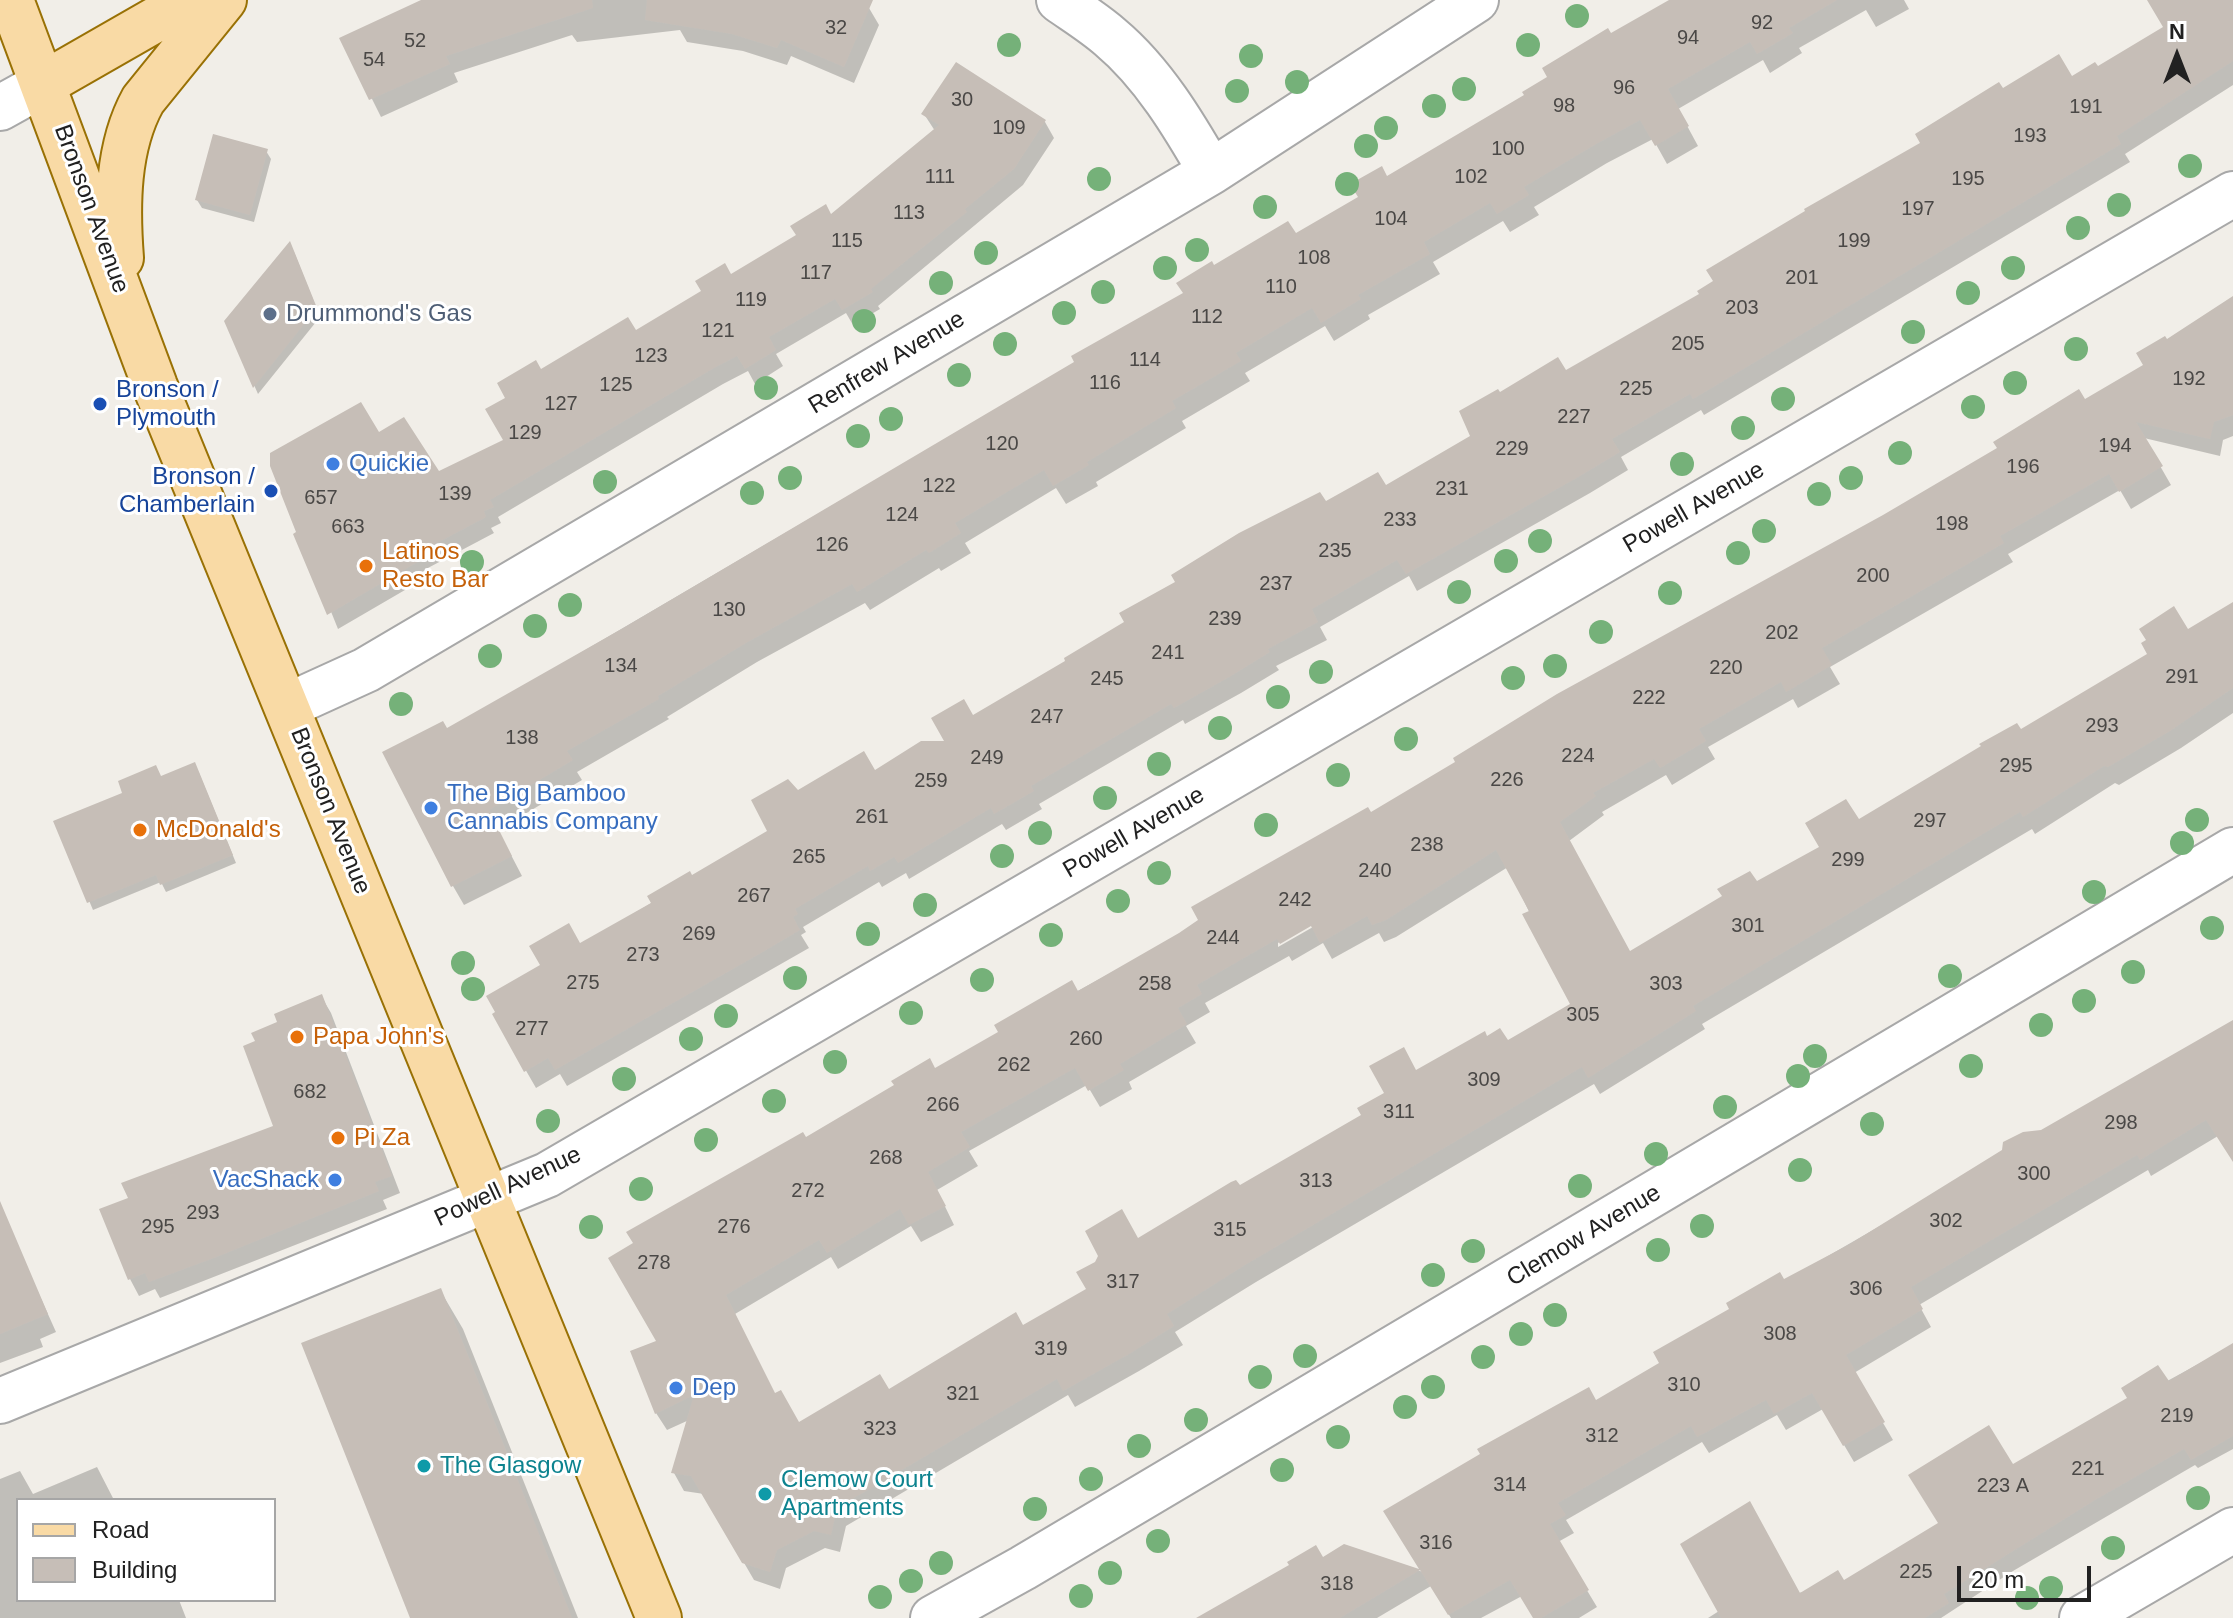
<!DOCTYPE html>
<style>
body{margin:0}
#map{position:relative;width:2233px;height:1618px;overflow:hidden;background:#f1eee8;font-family:Helvetica,sans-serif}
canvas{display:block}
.legend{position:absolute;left:16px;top:1498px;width:260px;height:104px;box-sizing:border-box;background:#fff;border:2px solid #a6a6a6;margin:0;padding:10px 14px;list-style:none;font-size:24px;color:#212121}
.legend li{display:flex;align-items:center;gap:16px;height:40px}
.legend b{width:40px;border:2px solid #a6a6a6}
.north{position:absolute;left:2137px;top:16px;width:80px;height:80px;-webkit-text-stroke:6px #fff;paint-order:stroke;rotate:0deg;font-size:22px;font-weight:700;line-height:32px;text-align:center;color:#212121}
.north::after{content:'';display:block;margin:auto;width:28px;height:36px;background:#212121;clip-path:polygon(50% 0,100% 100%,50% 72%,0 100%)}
.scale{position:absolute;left:1957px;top:1566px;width:134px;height:36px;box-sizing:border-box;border:4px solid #212121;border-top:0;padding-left:10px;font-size:24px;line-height:28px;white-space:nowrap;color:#212121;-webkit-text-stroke:6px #fff;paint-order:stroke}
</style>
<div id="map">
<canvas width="2233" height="1618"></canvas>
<ul class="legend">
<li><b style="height:10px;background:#f9daa5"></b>Road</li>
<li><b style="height:22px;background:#c6beb7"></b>Building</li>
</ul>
<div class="north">N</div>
<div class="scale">20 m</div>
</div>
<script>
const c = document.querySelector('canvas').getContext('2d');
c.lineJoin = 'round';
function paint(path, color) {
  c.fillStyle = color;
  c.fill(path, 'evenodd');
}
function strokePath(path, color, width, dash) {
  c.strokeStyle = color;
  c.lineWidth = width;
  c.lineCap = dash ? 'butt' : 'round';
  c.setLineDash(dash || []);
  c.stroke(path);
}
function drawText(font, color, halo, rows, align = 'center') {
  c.font = font + ' Helvetica,sans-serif';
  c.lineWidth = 6;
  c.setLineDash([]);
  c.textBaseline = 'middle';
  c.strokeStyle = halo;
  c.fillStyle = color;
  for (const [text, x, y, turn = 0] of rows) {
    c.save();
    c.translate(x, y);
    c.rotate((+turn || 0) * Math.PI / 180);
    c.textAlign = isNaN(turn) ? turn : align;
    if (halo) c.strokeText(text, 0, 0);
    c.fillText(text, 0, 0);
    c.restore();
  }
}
paint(new Path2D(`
 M425,0H850L869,8L879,25L854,83L791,56L787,65L743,51L687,42L680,30L577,42L572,35L454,73L458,82L381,117L342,39Z
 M1673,0H1904L1909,9L1876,27L1866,10L1799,48L1802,53L1770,73L1763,60L1678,109L1698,146L1667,164L1653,139L1607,163L1534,207L1539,215L1510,232L1503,221L1433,262L1440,274L1368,315L1370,319L1334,341L1325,326L1245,373L1250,381L1182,421L1186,428L1096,482L1098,486L1066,504L1056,488L965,543L971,553L941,571L939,568L870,610L865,603L757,662L667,717L669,719L577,772L582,780L498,830L522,876L464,905L453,886L447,731L1077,362L1185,294L1213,267L1295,236L1360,198L1387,178L1527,96L1610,36Z
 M2169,0H2221L2233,21V85L2125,154L2130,162L1704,415L1701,410L1621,457L1628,470L1590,493L1417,591L1409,576L1320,627L1327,640L1276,666L1279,670L1241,693L1185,724L1183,720L1039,804L1042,809L1006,830L1002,824L909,879L906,873L882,887L879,882L803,927L806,932L801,935L809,948L567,1086L560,1074L536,1088L494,1015L580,946L769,832L798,792L875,773L948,743L973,718L1325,504L1385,488L1473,437L1499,395L1565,373L1701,295L2002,90L2071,79L2097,69L2166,28Z
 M924,114L1045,122L1054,138L1023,185L878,306L880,309L853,325L846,313L776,354L783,366L755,384L748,371L723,384L498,517L501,523L491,528L494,533L426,569L429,576L338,629L299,532L378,435L438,474L505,441L508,399L541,372L636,333L831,217L935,131Z
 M266,151L271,159L254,222L202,208L197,200Z
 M294,252L320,317L258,394L226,321Z
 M2233,298V436L2223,440L2220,456L2144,438L2171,485L2131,509L2120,490L2008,554L2013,562L1830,667L1840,684L1798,708L1793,699L1708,747L1715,759L1672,785L1666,775L1602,812L1604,815L1569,841L1630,953L1822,848L1858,822L2020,732L2233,604V713L2181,748L2119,785L2115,783L2035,834L2032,829L1702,1024L1705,1029L1600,1094L1594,1084L1256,1282L1175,1332L1183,1345L1139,1371L1075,1407L1068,1395L846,1526L840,1552L825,1548L786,1568L780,1589L754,1580L704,1494L684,1491L674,1473L689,1420L667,1430L656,1413L659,1342L805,1140L1180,935L1370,815L2146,366L2166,342ZM1508,867L1573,1005L1507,1043L1487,1039L1416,1073L1364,1116L1239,1188L1137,1240L1089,1290L1022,1326L888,1391L798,1425L775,1395L735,1314L831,1257L838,1269L911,1226L921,1242L954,1225L937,1190L978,1166L969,1151L1087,1085L1100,1107L1132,1089L1129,1082L1196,1043L1186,1026L1210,1012L1205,1003L1289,956L1292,961L1323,943L1332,959L1379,933L1384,942L1396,937ZM1318,919L1320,923L1278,947V943Z
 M199,773L236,863L166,892L161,882L93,910L56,822Z
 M321,996L331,1013L400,1193L383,1200L387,1209L160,1298L155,1289L139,1296L130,1279V1199L276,1127L257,1042Z
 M2233,1022V1149L2218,1136L2151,1176L2148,1170L1919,1305L1931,1327L1854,1373L1893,1440L1854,1462L1823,1409L1786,1430L1777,1415L1709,1453L1702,1442L1566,1520L1574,1533L1558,1542L1597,1607L1579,1618H1535L1522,1596L1481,1618H1451L1431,1586L1377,1618H1225L1344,1546L1423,1572L1595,1402L1661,1364L1783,1282Z
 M0,1235L17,1245L56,1332L40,1339L43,1347L0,1363Z
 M440,1290L463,1329L578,1618H412Z
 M2233,1345V1449L2198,1468L2195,1465L2013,1571L1941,1618H1708L1719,1611L1843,1583L1940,1524L2012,1466Z
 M97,1467L114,1500H18V1600H179L186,1618H0V1479L20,1471L33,1494Z`), '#0003');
paint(new Path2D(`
 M421,0H592L593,8L446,56L450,64L369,100L339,38Z
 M647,0H873L844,67L781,40L777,48L732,34L645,20Z
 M1669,0H1837L1789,28L1793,33L1757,54L1750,42L1668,89L1689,126L1655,146L1640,120L1596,144L1524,187L1529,195L1497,214L1490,203L1424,242L1430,254L1358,295L1361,299L1321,323L1312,308L1236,353L1241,361L1172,401L1176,408L1087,462L1089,465L1053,486L1044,470L955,523L961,533L929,553L926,550L857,592L852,584L746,643L658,696L659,699L567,751L573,760L489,810L512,856L451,887L382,752L443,721L447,728L625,627L1074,362L1071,356L1183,293L1176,283L1212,261L1214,265L1288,221L1296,233L1358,197L1350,184L1382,166L1387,176L1524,95L1522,92L1547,77L1542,68L1608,28L1611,33Z
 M2147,0H2233V61L2117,136L2121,144L1693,399L1690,394L1612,439L1620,452L1580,476L1406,574L1397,560L1312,609L1318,622L1268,649L1270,652L1231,676L1174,708L1171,704L1031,786L1034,791L994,814L991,808L898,863L894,857L870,871L868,866L795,909L798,914L793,917L800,930L761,953L555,1070L548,1058L524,1072L492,1014L495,1012L486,996L540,965L529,946L569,923L580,943L651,903L647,896L690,871L692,875L767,831L751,800L788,779L798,790L864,751L875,770L921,741H944L931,718L964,699L973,715L1065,661L1064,658L1124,622L1119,613L1175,582L1171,575L1239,533L1320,492L1326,501L1378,472L1386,485L1470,436L1459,411L1498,389L1500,392L1558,357L1566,370L1699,294L1697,291L1713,281L1706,270L1805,211L1804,209L1920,143L1915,134L1999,82L2003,88L2059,54L2072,76L2095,62L2098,66L2163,27Z
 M956,62L1046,120L1014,169L965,209L967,212L871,289L873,292L842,310L835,299L769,337L776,350L745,369L737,356L714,368L490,500L494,507L484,511L486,517L418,553L421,560L327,615L293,534L296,532L270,466V453L361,402L379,432L404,417L439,471L503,440L485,409L505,398L497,383L536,360L541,369L628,317L636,330L701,291L695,281L725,263L731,274L796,235L790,226L826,204L831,214L939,125L921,114Z
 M213,134L268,149L250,215L195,200Z
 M290,241L317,308L253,388L224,321Z
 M2233,296V415L2214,422L2210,439L2136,422L2163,466L2119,492L2109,474L2000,536L2004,543L1822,648L1832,665L1786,692L1781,682L1699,729L1706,741L1660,768L1654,759L1593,793L1596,796L1560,822L1630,951L1722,896L1717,889L1750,871L1757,881L1819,847L1805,823L1846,799L1859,819L1981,746L1979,744L2017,723L2021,729L2147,654L2141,643L2146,640L2139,629L2174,606L2188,629L2233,602V688L2170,731L2108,767L2104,766L2023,817L2020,812L1693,1006L1696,1011L1588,1078L1582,1067L1245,1265L1167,1314L1174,1326L1129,1354L1063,1391L1057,1379L837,1508L831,1535L814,1531L777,1550L770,1572L742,1563L691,1476L671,1473L694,1395L655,1414L630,1351L656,1341L608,1258L633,1243L626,1232L803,1132L806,1137L894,1085L891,1081L930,1058L935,1068L998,1032L994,1025L1072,980L1078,991L1179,933L1198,920L1191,907L1368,807L1371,812L1455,762L1453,758L1557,694L1883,515L1997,448L1993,442L2079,389L2085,399L2143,365L2136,353L2165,336L2167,339ZM1496,850L1529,911L1522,914L1570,1004L1508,1040L1500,1028L1487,1036L1485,1031L1416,1070L1404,1047L1369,1066L1384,1093L1357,1108L1361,1115L1240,1185L1236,1180L1231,1182L1138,1238L1122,1209L1085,1231L1098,1256L1095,1262L1076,1272L1086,1289L1023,1325L1016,1312L889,1389L880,1374L799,1422L781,1390L775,1393L726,1295L819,1240L827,1253L900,1209L909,1225L946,1206L928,1172L970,1147L961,1132L1075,1068L1088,1091L1124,1070L1120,1064L1187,1024L1178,1008L1202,994L1197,985L1277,939L1280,944L1311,926L1320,943L1367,916L1372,925L1386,920Z
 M195,762L233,855L160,885L156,875L87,903L53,821L122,793L118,781L156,765L161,776Z
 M322,994L392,1176L375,1182L379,1191L219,1256L149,1282L145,1273L128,1280L99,1209L128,1198L121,1183L273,1126L243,1046L255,1041L251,1033L277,1022L274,1014Z
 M2233,1020V1162L2206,1120L2140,1160L2137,1155L1911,1287L1923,1309L1846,1355L1885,1422L1843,1446L1812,1393L1774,1414L1766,1400L1697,1437L1691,1426L1558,1503L1566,1515L1550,1524L1589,1590L1541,1618H1533L1510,1580L1448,1615L1420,1570L1340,1618H1196L1289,1565L1287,1562L1316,1545L1323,1557L1344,1544L1419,1569L1383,1511L1480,1454L1477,1449L1589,1387L1596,1400L1659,1363L1653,1352L1729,1309L1726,1303L1780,1272L1784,1279L1850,1244L2002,1150L2003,1142L2023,1132L2041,1130Z
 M0,1201L48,1314L0,1334Z
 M441,1288L519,1483L572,1618H410L301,1343Z
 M2233,1343V1436L2191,1460L2184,1449L2095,1500L1944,1594L1949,1603L1925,1618H1721L1680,1544L1750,1501L1800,1593L1838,1570L1844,1580L1938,1523L1908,1475L1989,1425L2013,1464L2127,1398L2121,1388L2158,1365L2169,1381Z`), '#c6beb7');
const street = new Path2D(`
 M1059,0C1076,12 1094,23 1110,37C1153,73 1184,125 1211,172
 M0,108L45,83
 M287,706L366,670L1211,172L1476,0
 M0,1401L547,1175L2233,194
 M933,1618L1023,1568L2233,850
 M2082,1618L2233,1530`);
const primary = new Path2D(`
 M11,0L155,386L659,1618
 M45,83L190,0
 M121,258C117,206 117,147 143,100L224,0`);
strokePath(street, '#a8a8a8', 48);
strokePath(primary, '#997105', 48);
strokePath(street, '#fff', 44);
strokePath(primary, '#f9daa5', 44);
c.fillStyle = '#75b179';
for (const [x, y] of [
 [1577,16],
 [1009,45],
 [1528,45],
 [1251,56],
 [1297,82],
 [1464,89],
 [1237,91],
 [1434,106],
 [1386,128],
 [1366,146],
 [2190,166],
 [1099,179],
 [1347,184],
 [2119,205],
 [1265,207],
 [2078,228],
 [1197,250],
 [986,253],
 [1165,268],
 [2013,268],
 [941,283],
 [1103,292],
 [1968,293],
 [1064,313],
 [864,321],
 [1913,332],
 [1005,344],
 [2076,349],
 [959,375],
 [2015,383],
 [766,388],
 [1783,399],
 [1973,407],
 [891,419],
 [1743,428],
 [858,436],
 [1900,453],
 [1682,464],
 [790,478],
 [1851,478],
 [605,482],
 [752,493],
 [1819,494],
 [1764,531],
 [1540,541],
 [1738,553],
 [1506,561],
 [472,562],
 [1459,592],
 [1670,593],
 [570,605],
 [535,626],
 [1601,632],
 [490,656],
 [1555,666],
 [1321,672],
 [1513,678],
 [1278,697],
 [401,704],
 [1220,728],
 [1406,739],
 [1159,764],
 [1338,775],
 [1105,798],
 [2197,820],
 [1266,825],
 [1040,833],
 [2182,843],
 [1002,856],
 [1159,873],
 [2094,892],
 [1118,901],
 [925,905],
 [2212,928],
 [868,934],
 [1051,935],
 [463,963],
 [2133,972],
 [1950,976],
 [795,978],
 [982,980],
 [473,989],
 [2084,1001],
 [911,1013],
 [726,1016],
 [2041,1025],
 [691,1039],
 [1815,1056],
 [835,1062],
 [1971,1066],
 [1798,1076],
 [624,1079],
 [774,1101],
 [1725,1107],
 [548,1121],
 [1872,1124],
 [706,1140],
 [1656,1154],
 [1800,1170],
 [1580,1186],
 [641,1189],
 [1702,1226],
 [591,1227],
 [1658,1250],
 [1473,1251],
 [1433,1275],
 [1555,1315],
 [1521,1334],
 [1305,1356],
 [1483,1357],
 [1260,1377],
 [1433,1387],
 [1405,1407],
 [1196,1420],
 [1338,1437],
 [1139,1446],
 [1282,1470],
 [1091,1479],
 [2198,1498],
 [1035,1509],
 [1158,1541],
 [2113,1548],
 [941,1563],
 [1110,1573],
 [911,1581],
 [2051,1588],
 [1081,1596],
 [880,1597],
 [2027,1598]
]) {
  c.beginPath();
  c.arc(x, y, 12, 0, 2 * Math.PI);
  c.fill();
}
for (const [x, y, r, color] of [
 [270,314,8,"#5c6f8a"],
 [100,404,8,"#1a4fb4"],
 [333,464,8,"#3f7fe0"],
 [271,491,8,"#1a4fb4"],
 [366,566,8,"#e8710a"],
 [431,808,8,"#3f7fe0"],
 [140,830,8,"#e8710a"],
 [297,1037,8,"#e8710a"],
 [338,1138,8,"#e8710a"],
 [335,1180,8,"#3f7fe0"],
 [676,1388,8,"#3f7fe0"],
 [424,1466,8,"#0f9aa8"],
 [765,1494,8,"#0f9aa8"]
]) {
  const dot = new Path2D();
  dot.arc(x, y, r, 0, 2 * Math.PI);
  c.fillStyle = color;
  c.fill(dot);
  strokePath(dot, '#fff', 3);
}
drawText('20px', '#4a4846', null, [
 ["92",1762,23],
 ["32",836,28],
 ["94",1688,38],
 ["52",415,41],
 ["54",374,60],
 ["96",1624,88],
 ["30",962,100],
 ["98",1564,106],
 ["191",2086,107],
 ["109",1009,128],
 ["193",2030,136],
 ["100",1508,149],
 ["111",940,177],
 ["102",1471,177],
 ["195",1968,179],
 ["197",1918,209],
 ["113",909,213],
 ["104",1391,219],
 ["115",847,241],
 ["199",1854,241],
 ["108",1314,258],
 ["117",816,273],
 ["201",1802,278],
 ["110",1281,287],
 ["119",751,300],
 ["203",1742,308],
 ["112",1207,317],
 ["121",718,331],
 ["205",1688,344],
 ["123",651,356],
 ["114",1145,360],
 ["192",2189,379],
 ["116",1105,383],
 ["125",616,385],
 ["225",1636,389],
 ["127",561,404],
 ["227",1574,417],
 ["129",525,433],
 ["120",1002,444],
 ["194",2115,446],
 ["229",1512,449],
 ["196",2023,467],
 ["122",939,486],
 ["231",1452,489],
 ["139",455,494],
 ["657",321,498],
 ["124",902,515],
 ["233",1400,520],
 ["198",1952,524],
 ["663",348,527],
 ["126",832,545],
 ["235",1335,551],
 ["200",1873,576],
 ["237",1276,584],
 ["130",729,610],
 ["239",1225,619],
 ["202",1782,633],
 ["241",1168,653],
 ["134",621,666],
 ["220",1726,668],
 ["291",2182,677],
 ["245",1107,679],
 ["222",1649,698],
 ["247",1047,717],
 ["293",2102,726],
 ["138",522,738],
 ["224",1578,756],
 ["249",987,758],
 ["295",2016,766],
 ["226",1507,780],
 ["259",931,781],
 ["261",872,817],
 ["297",1930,821],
 ["238",1427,845],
 ["265",809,857],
 ["299",1848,860],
 ["240",1375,871],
 ["267",754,896],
 ["242",1295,900],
 ["301",1748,926],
 ["269",699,934],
 ["244",1223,938],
 ["273",643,955],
 ["275",583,983],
 ["258",1155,984],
 ["303",1666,984],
 ["305",1583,1015],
 ["277",532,1029],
 ["260",1086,1039],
 ["262",1014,1065],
 ["309",1484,1080],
 ["682",310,1092],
 ["266",943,1105],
 ["311",1399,1112],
 ["298",2121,1123],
 ["268",886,1158],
 ["300",2034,1174],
 ["313",1316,1181],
 ["272",808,1191],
 ["293",203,1213],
 ["302",1946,1221],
 ["295",158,1227],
 ["276",734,1227],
 ["315",1230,1230],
 ["278",654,1263],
 ["317",1123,1282],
 ["306",1866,1289],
 ["308",1780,1334],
 ["319",1051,1349],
 ["310",1684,1385],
 ["321",963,1394],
 ["219",2177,1416],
 ["323",880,1429],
 ["312",1602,1436],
 ["221",2088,1469],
 ["314",1510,1485],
 ["223 A",2003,1486],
 ["316",1436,1543],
 ["225",1916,1572],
 ["318",1337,1584]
]);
drawText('24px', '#212121', '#fff', [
 ["Bronson Avenue",91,209,70],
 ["Renfrew Avenue",887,363,-31],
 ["Powell Avenue",1694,508,-30],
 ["Bronson Avenue",330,811,68],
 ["Powell Avenue",1134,833,-30],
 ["Powell Avenue",508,1187,-25],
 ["Clemow Avenue",1584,1236,-31]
]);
drawText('24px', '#4e5e75', '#fff', [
 ["Drummond's Gas",286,314]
], 'left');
drawText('24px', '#164399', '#fff', [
 ["Bronson /",116,390],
 ["Plymouth",116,418],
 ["Bronson /",255,477,"right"],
 ["Chamberlain",255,505,"right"]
], 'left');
drawText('24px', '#366cbe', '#fff', [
 ["Quickie",349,464],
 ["The Big Bamboo",447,794],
 ["Cannabis Company",447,822],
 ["VacShack",319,1180,"right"],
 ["Dep",692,1388]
], 'left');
drawText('24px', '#c56008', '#fff', [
 ["Latinos",382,552],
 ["Resto Bar",382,580],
 ["McDonald's",156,830],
 ["Papa John's",313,1037],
 ["Pi Za",354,1138]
], 'left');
drawText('24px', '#0d838f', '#fff', [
 ["The Glasgow",440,1466],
 ["Clemow Court",781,1480],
 ["Apartments",781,1508]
], 'left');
</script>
